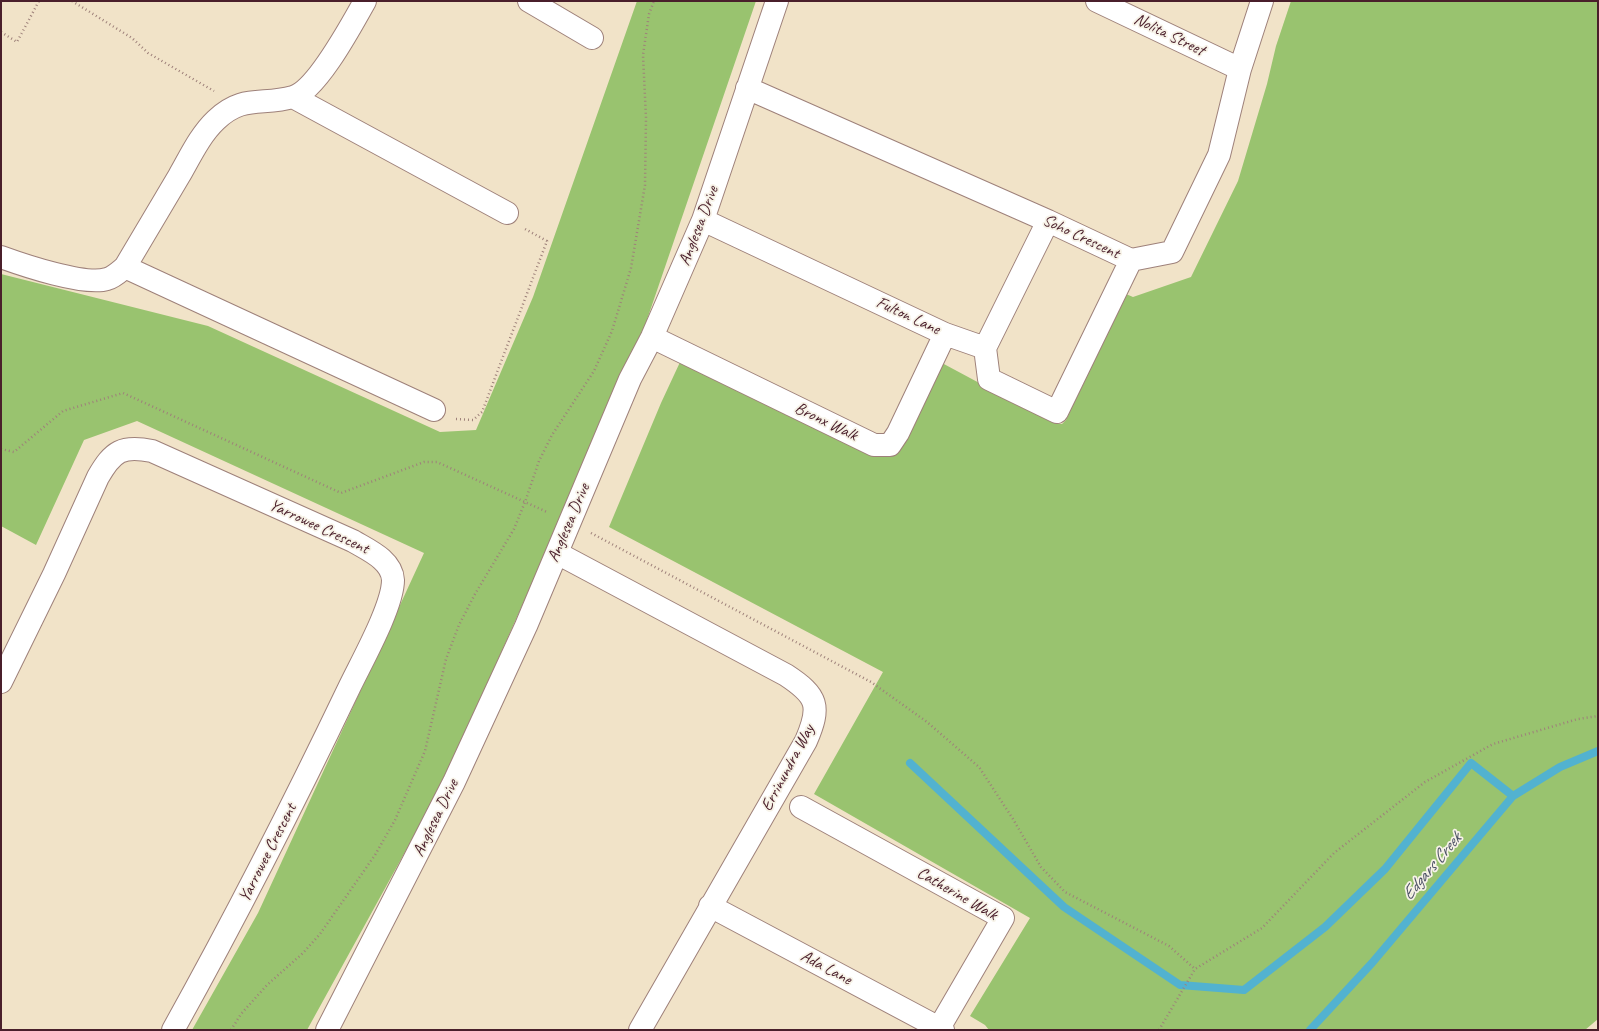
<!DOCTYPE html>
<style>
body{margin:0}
#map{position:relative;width:1599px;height:1031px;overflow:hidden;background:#f1e3c8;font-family:Caveat,sans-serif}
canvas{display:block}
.frame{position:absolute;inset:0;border:2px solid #4a1f2b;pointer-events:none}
</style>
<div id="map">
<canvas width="1599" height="1031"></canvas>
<div class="frame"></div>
</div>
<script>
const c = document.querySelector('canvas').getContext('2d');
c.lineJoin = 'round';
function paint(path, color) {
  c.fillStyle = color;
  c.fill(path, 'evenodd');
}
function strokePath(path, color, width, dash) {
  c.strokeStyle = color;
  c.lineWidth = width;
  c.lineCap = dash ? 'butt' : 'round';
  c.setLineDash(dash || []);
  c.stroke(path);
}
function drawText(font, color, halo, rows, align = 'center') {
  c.font = font + ' Caveat,sans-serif';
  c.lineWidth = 3.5;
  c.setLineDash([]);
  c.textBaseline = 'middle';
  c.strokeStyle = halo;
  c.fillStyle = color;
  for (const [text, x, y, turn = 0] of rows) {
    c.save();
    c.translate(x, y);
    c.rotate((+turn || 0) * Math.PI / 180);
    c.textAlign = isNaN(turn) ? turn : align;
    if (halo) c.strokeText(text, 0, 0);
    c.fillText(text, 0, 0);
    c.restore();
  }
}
paint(new Path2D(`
 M637,1H756L639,343L443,783L307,1030H192L258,913L424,553L137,421L84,440L36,545L1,526V274L208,326L440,432L476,430L533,297Z
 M1291,1H1598V1019L1585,1030H989L985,1025L970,1016L1030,918L814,794L883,672L609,527L661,403L681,360L872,454H897L942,363L1054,423L1062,424L1066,420L1126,294L1133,297L1191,277L1238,181L1267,84L1276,46Z`), '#99c36f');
strokePath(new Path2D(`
 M910,763L1064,907L1180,985L1244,990L1325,927L1385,869L1471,763L1513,796
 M1310,1030L1372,963L1513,796L1560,767L1598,751`), '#52b2d0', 8);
const minor = new Path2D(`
 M529,1L592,38
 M1097,1L1240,69
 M747,88L1048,221L1131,260L1172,252L1219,155L1240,69L1262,1
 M293,97L507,213
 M703,220L945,334L985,348L1048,221
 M1,257C23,265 85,286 107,279C114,277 119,272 125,267C143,237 161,206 179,176C190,157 200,135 216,120C243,94 262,106 293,97C317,90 352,24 365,1
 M125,267L434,410
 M652,337L874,445H890L898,433L945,334
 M985,348L989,379L1057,412L1131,260
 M557,553L786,675C818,696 821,706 806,741L640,1030
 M1,682L54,574L98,477C113,451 122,445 152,451L353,541C368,550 392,560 393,580C393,606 362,661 350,686C294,803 236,917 173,1030
 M801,807L1003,918L939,1028
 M710,906L943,1030
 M327,1030L454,782L526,626L630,379L652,337L703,220L777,1`);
strokePath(minor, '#9e817a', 24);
strokePath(new Path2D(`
 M72,1L132,38L148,53L214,91
 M1,32L17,42L39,1
 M456,419L473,420L482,412L547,241L525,229
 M1,449L14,452L63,411L123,393L341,493L424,462H437L547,512
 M591,533L871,682L927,722L979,767L1013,819L1041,867L1065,892L1169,946L1195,969
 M231,1030L241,1014L267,985L303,953L320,934L375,855L395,820L425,751L446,659L459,625L475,594L514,529L525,502L539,461L552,435L594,371L612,331L631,268L645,185L646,118L643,55L649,14L654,1
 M1159,1030L1195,969L1262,928L1334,853L1425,782L1493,744L1578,719L1598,716`), '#9e817a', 2.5, [1, 3]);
strokePath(minor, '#fff', 22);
drawText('17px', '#4a1f2b', '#f7f3e8', [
 ["Nolita Street",1169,35,26],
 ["Anglesea Drive",699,226,-69],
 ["Soho Crescent",1081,237,25],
 ["Fulton Lane",908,316,25],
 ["Bronx Walk",826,422,26],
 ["Anglesea Drive",569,523,-67],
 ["Yarrowee Crescent",319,527,25],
 ["Errinundra Way",788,768,-62],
 ["Anglesea Drive",436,818,-64],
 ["Yarrowee Crescent",268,853,-63],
 ["Catherine Walk",957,894,30],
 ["Ada Lane",826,968,28]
]);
drawText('italic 18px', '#4d5265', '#f7f3e8', [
 ["Edgars Creek",1432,867,-50]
]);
</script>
